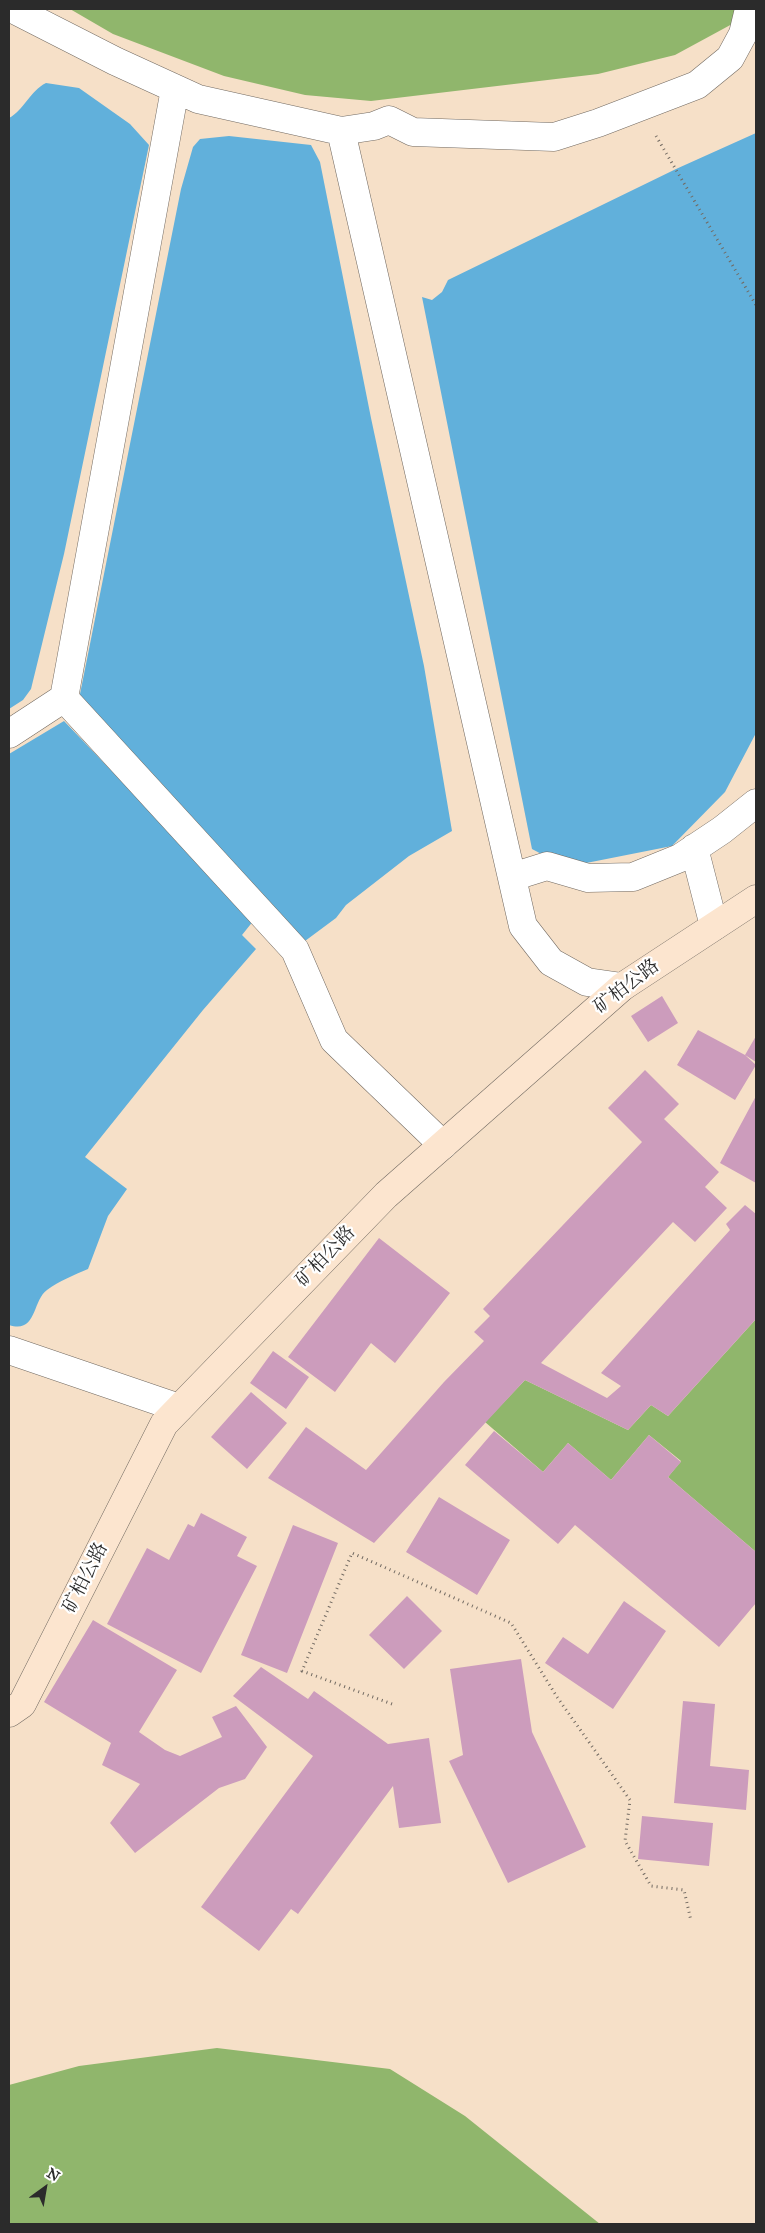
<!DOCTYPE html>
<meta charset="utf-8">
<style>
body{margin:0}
#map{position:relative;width:765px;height:2233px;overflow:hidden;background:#f6e0c8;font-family:"IM FELL Great Primer",serif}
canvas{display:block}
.frame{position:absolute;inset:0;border:10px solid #2b2b2b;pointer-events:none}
.north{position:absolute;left:20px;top:2163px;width:50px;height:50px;-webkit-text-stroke:4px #fff;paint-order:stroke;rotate:32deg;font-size:14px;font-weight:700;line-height:20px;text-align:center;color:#2b2b2b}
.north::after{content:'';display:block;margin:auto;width:18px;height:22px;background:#2b2b2b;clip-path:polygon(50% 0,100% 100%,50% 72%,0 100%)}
</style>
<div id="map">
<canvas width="765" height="2233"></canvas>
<div class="frame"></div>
<div class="north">N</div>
</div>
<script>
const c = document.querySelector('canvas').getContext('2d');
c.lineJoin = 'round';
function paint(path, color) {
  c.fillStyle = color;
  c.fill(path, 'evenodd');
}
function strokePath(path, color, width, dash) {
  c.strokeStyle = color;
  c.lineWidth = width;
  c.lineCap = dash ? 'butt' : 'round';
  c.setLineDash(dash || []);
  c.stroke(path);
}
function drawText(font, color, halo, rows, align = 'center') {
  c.font = font + ' "IM FELL Great Primer","Noto Serif SC",serif';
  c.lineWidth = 4.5;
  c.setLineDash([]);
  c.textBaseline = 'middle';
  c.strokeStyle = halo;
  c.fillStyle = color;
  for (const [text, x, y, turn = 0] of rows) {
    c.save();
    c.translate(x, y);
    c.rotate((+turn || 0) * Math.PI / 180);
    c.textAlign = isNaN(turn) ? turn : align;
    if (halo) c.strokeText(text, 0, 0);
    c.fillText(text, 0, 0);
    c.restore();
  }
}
paint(new Path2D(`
 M70,9H734V23L675,55L598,74L371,101L305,95L224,76L113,34Z
 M756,1319V1552L668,1477L681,1461L649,1435L611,1480L568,1443L543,1472L485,1422L525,1380L628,1430L651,1405L668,1416Z
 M217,2048L390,2069L465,2116L600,2224H9V2085L79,2066Z`), '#90b66c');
paint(new Path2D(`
 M46,83L79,88L130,124L149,145L64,554L31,689L23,700L9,709V118C24,110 30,91 46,83Z
 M756,133V733L725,792L672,846L566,867L532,849L422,297L432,300L442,292L448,280L676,169Z
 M229,136L311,145L320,162L371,418L424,666L452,831L409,856L346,905L336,918L305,941L79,699L181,189L193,147L200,139Z
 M64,721L254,920L242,935L256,949L203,1010L85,1157L127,1189L108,1216L88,1269C74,1275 59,1281 47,1290C32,1301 37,1334 9,1325V754Z`), '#61b0db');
paint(new Path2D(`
 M662,996L678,1023L648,1042L631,1016Z
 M698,1030L745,1055L756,1036V1062L745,1055L756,1065L735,1100L677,1065Z
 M645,1070L679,1104L664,1119L719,1172L705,1187L727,1208L695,1242L673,1222L541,1363L607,1398L621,1386L601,1373L730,1230L726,1224L745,1205L756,1214V1319L668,1416L651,1405L628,1430L525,1380L374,1543L268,1478L306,1427L366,1470L444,1382L484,1341L474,1332L490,1316L483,1309L642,1142L608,1108Z
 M756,1096V1183L720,1163Z
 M379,1238L450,1293L395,1363L371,1343L335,1392L288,1357Z
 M273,1351L309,1377L286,1409L250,1383Z
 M251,1392L287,1423L247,1469L211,1437Z
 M494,1431L543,1472L568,1443L611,1480L649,1435L681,1462L668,1477L756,1552V1603L719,1647L575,1525L558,1544L465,1465Z
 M439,1497L510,1540L477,1595L406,1552Z
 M201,1513L247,1537L237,1556L257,1566L201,1673L107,1624L147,1548L169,1560L188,1524L194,1527Z
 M293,1525L338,1543L287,1673L241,1655Z
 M407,1596L442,1631L404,1669L369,1635Z
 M624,1601L666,1631L613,1709L545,1663L563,1637L588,1654Z
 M93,1620L177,1670L139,1732L165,1750L180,1756L222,1737L212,1717L236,1706L267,1747L245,1779L219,1788L135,1853L110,1823L140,1784L102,1765L111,1743L44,1702Z
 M521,1659L532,1732L586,1847L508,1883L449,1761L463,1755L450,1669Z
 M261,1667L308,1699L314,1691L388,1744L429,1738L441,1823L399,1828L393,1786L298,1914L291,1909L259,1951L201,1907L313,1756L233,1696Z
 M683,1701L715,1704L710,1766L749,1770L746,1810L674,1803Z
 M642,1816L713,1823L709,1866L638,1859Z`), '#cc9cbc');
const street = new Path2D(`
 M13,9L115,61L198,99L341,131L374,126L389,120L413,132L554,137L598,123L697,85L730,58L743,34L749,9
 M175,89L64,698L295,950L334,1040L443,1145
 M341,131L523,926L551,962L587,982L622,987
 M9,734L64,698
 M694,848L714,926
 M512,877L547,866L588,878L633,877L680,858L722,830L756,803
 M9,1350L179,1408`);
const secondary = new Path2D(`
 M9,1713L22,1704L164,1424L386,1195L622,987L756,899`);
strokePath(street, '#726a62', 29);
strokePath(secondary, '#726a62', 29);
strokePath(new Path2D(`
 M656,136L756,305
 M392,1704L302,1671L352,1553L511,1623L557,1697L630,1800L625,1841L651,1886L684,1890L691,1921`), '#726a62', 3, [1, 4]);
strokePath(street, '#fff', 28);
strokePath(secondary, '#fce5cf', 28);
drawText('19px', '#2b2b2b', '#fff', [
 ["矿柏公路",627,987,-37],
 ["矿柏公路",326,1257,-46],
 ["矿柏公路",86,1578,-63]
]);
</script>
